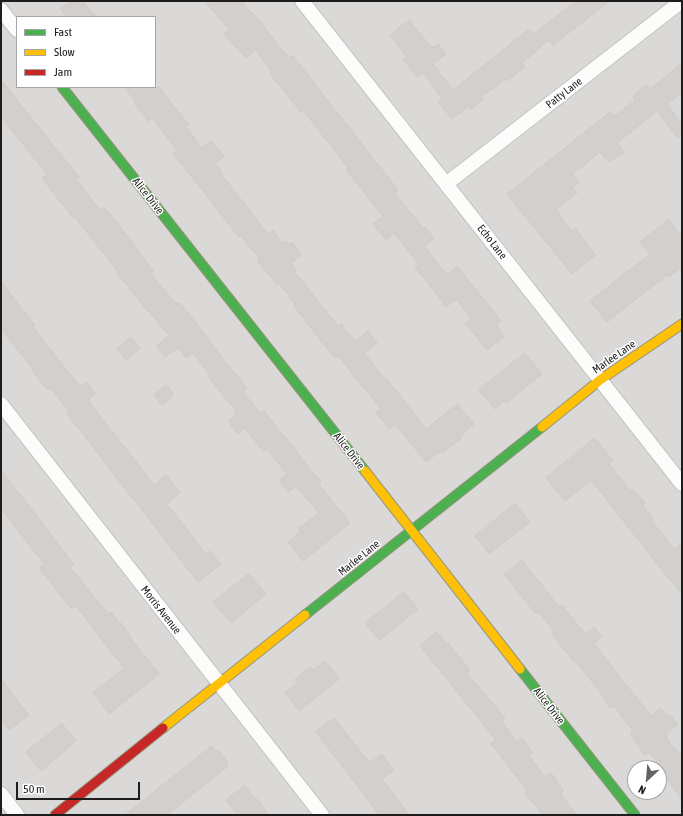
<!DOCTYPE html>
<style>
body{margin:0}
#map{position:relative;width:683px;height:816px;overflow:hidden;background:#ece9e5;font-family:"Asap Condensed",sans-serif}
canvas{display:block}
.frame{position:absolute;inset:0;border:2px solid #1d1d1d;pointer-events:none}
.legend{position:absolute;left:16px;top:16px;width:140px;height:72px;box-sizing:border-box;background:#fff;border:1px solid #a5a5a5;margin:0;padding:5px 7px;list-style:none;font-size:12px;color:#1d1d1d}
.legend li{display:flex;align-items:center;gap:8px;height:20px}
.legend b{width:20px;border:1px solid #a5a5a5}
.north{position:absolute;left:627px;top:760px;width:40px;height:40px;box-sizing:border-box;background:#fff;border:1px solid #a5a5a5;border-radius:50%;rotate:206deg;font-size:11px;font-weight:700;line-height:16px;text-align:center;color:#1d1d1d}
.north::after{content:'';display:block;margin:auto;width:14px;height:18px;background:#656463;clip-path:polygon(50% 0,100% 100%,50% 72%,0 100%)}
.scale{position:absolute;left:16px;top:782px;width:124px;height:18px;box-sizing:border-box;border:2px solid #1d1d1d;border-top:0;padding-left:5px;font-size:12px;line-height:14px;white-space:nowrap;color:#1d1d1d;-webkit-text-stroke:3px #fff;paint-order:stroke}
</style>
<div id="map">
<canvas width="683" height="816"></canvas>
<div class="frame"></div>
<ul class="legend">
<li><b style="height:5px;background:#4caf50"></b>Fast</li>
<li><b style="height:5px;background:#ffc107"></b>Slow</li>
<li><b style="height:5px;background:#c62828"></b>Jam</li>
</ul>
<div class="north">N</div>
<div class="scale">50 m</div>
</div>
<script>
const c = document.querySelector('canvas').getContext('2d');
c.lineJoin = 'round';
function paint(path, color) {
  c.fillStyle = color;
  c.fill(path, 'evenodd');
}
function strokePath(path, color, width, dash) {
  c.strokeStyle = color;
  c.lineWidth = width;
  c.lineCap = dash ? 'butt' : 'round';
  c.setLineDash(dash || []);
  c.stroke(path);
}
function drawText(font, color, halo, rows, align = 'center') {
  c.font = font + ' "Asap Condensed",sans-serif';
  c.lineWidth = 3;
  c.setLineDash([]);
  c.textBaseline = 'middle';
  c.strokeStyle = halo;
  c.fillStyle = color;
  for (const [text, x, y, turn = 0] of rows) {
    c.save();
    c.translate(x, y);
    c.rotate((+turn || 0) * Math.PI / 180);
    c.textAlign = isNaN(turn) ? turn : align;
    if (halo) c.strokeText(text, 0, 0);
    c.fillText(text, 0, 0);
    c.restore();
  }
}
paint(new Path2D(`
 M1,1H682V815H1ZM17,17H155V87H17ZM635,768H659V792H635Z`), '#dbd9d7');
const building = new Path2D(`
 M71,1H83L96,17H66L60,9Z
 M205,1H242L251,13L252,12L289,58L293,56L398,190L395,193L423,228L425,227L434,239L424,246L447,275L457,266L501,321L496,325L505,336L487,350L465,323L471,318L456,299L446,307L415,267L419,264L394,233L386,240L373,224L383,216L346,170L348,168L303,110L301,112L270,74L272,72L255,50L246,58L223,34L229,30Z
 M576,1H610L553,45L549,40L522,63L525,67L507,81L505,79L481,97L484,99L471,109L469,106L452,119L438,101L442,98L423,72L417,77L403,59L406,56L390,35L409,20L432,48L438,44L446,54L433,64L453,90L529,29L534,34Z
 M682,63V92L667,104L682,124V135L678,138L657,111L617,143L624,152L610,162L607,158L605,159L600,152L573,174L579,182L573,187L577,193L556,210L572,231L575,228L596,255L572,274L507,194L610,112L614,117L635,100L633,96L647,85L650,89Z
 M1,80L79,177L76,179L100,210L104,207L135,245L134,246L154,272L151,274L176,304L179,302L210,340L209,341L247,388L243,392L260,413L264,411L321,482L319,484L350,523L303,561L288,542L300,532L298,529L319,513L296,486L288,492L279,480L287,474L267,449L264,452L245,428L238,434L228,421L235,416L234,414L237,412L208,377L210,375L193,353L186,358L178,348L165,357L156,346L169,336L149,311L148,312L117,273L118,272L75,217L73,218L42,178L47,175L1,116Z
 M124,87H159L189,125L186,127L202,148L211,141L224,156L215,163L223,173L221,174L268,234L273,230L283,243L286,241L289,245L292,242L302,255L291,263L296,270L294,271L339,327L341,324L355,341L368,331L377,343L364,353L386,380L387,379L426,429L457,404L474,424L460,436L462,438L442,453L440,451L426,462L395,424L389,429L376,412L381,409L338,356L335,358L321,341L294,306L295,304L279,283L277,285L257,260L259,258L241,236L239,237L173,153L177,150L152,118L148,121L134,103L136,102Z
 M669,220L682,237V267L669,277L667,275L607,322L590,301L650,254L640,242Z
 M1,281L35,325L33,327L80,387L86,382L95,394L88,400L154,485L166,475L180,493L167,504L206,554L210,551L221,564L198,582L67,414L69,412L51,388L48,391L32,370L33,369L1,329Z
 M131,337L140,348L126,360L117,349Z
 M525,353L542,374L506,403L504,401L495,409L479,390Z
 M166,385L174,394L162,405L154,395Z
 M595,438L613,461L609,464L630,491L633,489L645,503L642,505L653,519L651,520L674,549L682,543V595L591,480L565,501L546,478Z
 M1,470L74,564L70,567L108,614L111,612L119,622H120L131,637H130L159,674L109,714L93,693L124,668L75,605L71,608L39,568L44,564L1,508Z
 M515,504L530,522L489,554L475,536Z
 M522,560L559,607L562,605L585,634L594,627L602,637L594,644L651,716L661,708L667,715L669,714L678,724L666,734L668,736L666,738L682,757V799L666,778L669,776L649,752L645,755L630,734L633,731L614,706L611,709L600,694L601,693L575,660L573,661L552,634L555,632L539,612L536,614L504,574Z
 M249,574L266,594L231,623L213,602Z
 M404,592L418,609L379,640L365,623Z
 M437,632L447,644L448,643L470,670L467,673L505,718L501,720L517,742L522,738L533,753L529,756L545,777L551,773L564,791L560,794L577,815H543L525,793L527,791L491,744L496,740L420,646Z
 M325,661L339,679L299,711L285,693L297,683L295,679L311,667L313,670Z
 M1,679L29,715L9,730L1,719Z
 M334,718L370,763L382,754L394,770L382,779L409,815H379L316,732Z
 M62,724L76,741L41,771L26,752Z
 M212,746L216,751L218,750L227,761L226,763L228,766L167,815H125Z
 M245,786L255,799L256,798L269,815H238L226,800Z`);
paint(building, '#d3cfcc');
strokePath(building, '#cfcbc7', 1);
const street = new Path2D(`
 M302,1L682,484
 M1,10L17,30
 M446,184L682,1
 M1,404L322,815
 M1,794L17,815`);
const fast = new Path2D(`
 M62,87L365,471
 M305,615L542,427
 M520,669L635,815`);
const slow = new Path2D(`
 M542,427L600,380L682,324
 M365,471L520,669
 M163,728L305,615`);
const jam = new Path2D(`
 M55,815L163,728`);
strokePath(street, '#c4c3c1', 16);
strokePath(fast, '#96967c', 11);
strokePath(slow, '#96967c', 11);
strokePath(jam, '#96967c', 11);
strokePath(street, '#fcfcfb', 14);
strokePath(fast, '#4caf50', 9);
strokePath(slow, '#ffc107', 9);
strokePath(jam, '#c62828', 9);
drawText('11px', '#1d1d1d', '#fff', [
 ["Patty Lane",564,93,-38],
 ["Alice Drive",148,196,52],
 ["Echo Lane",492,242,52],
 ["Marlee Lane",614,357,-35],
 ["Alice Drive",349,451,52],
 ["Marlee Lane",359,558,-39],
 ["Morris Avenue",161,610,52],
 ["Alice Drive",549,706,52]
]);
</script>
